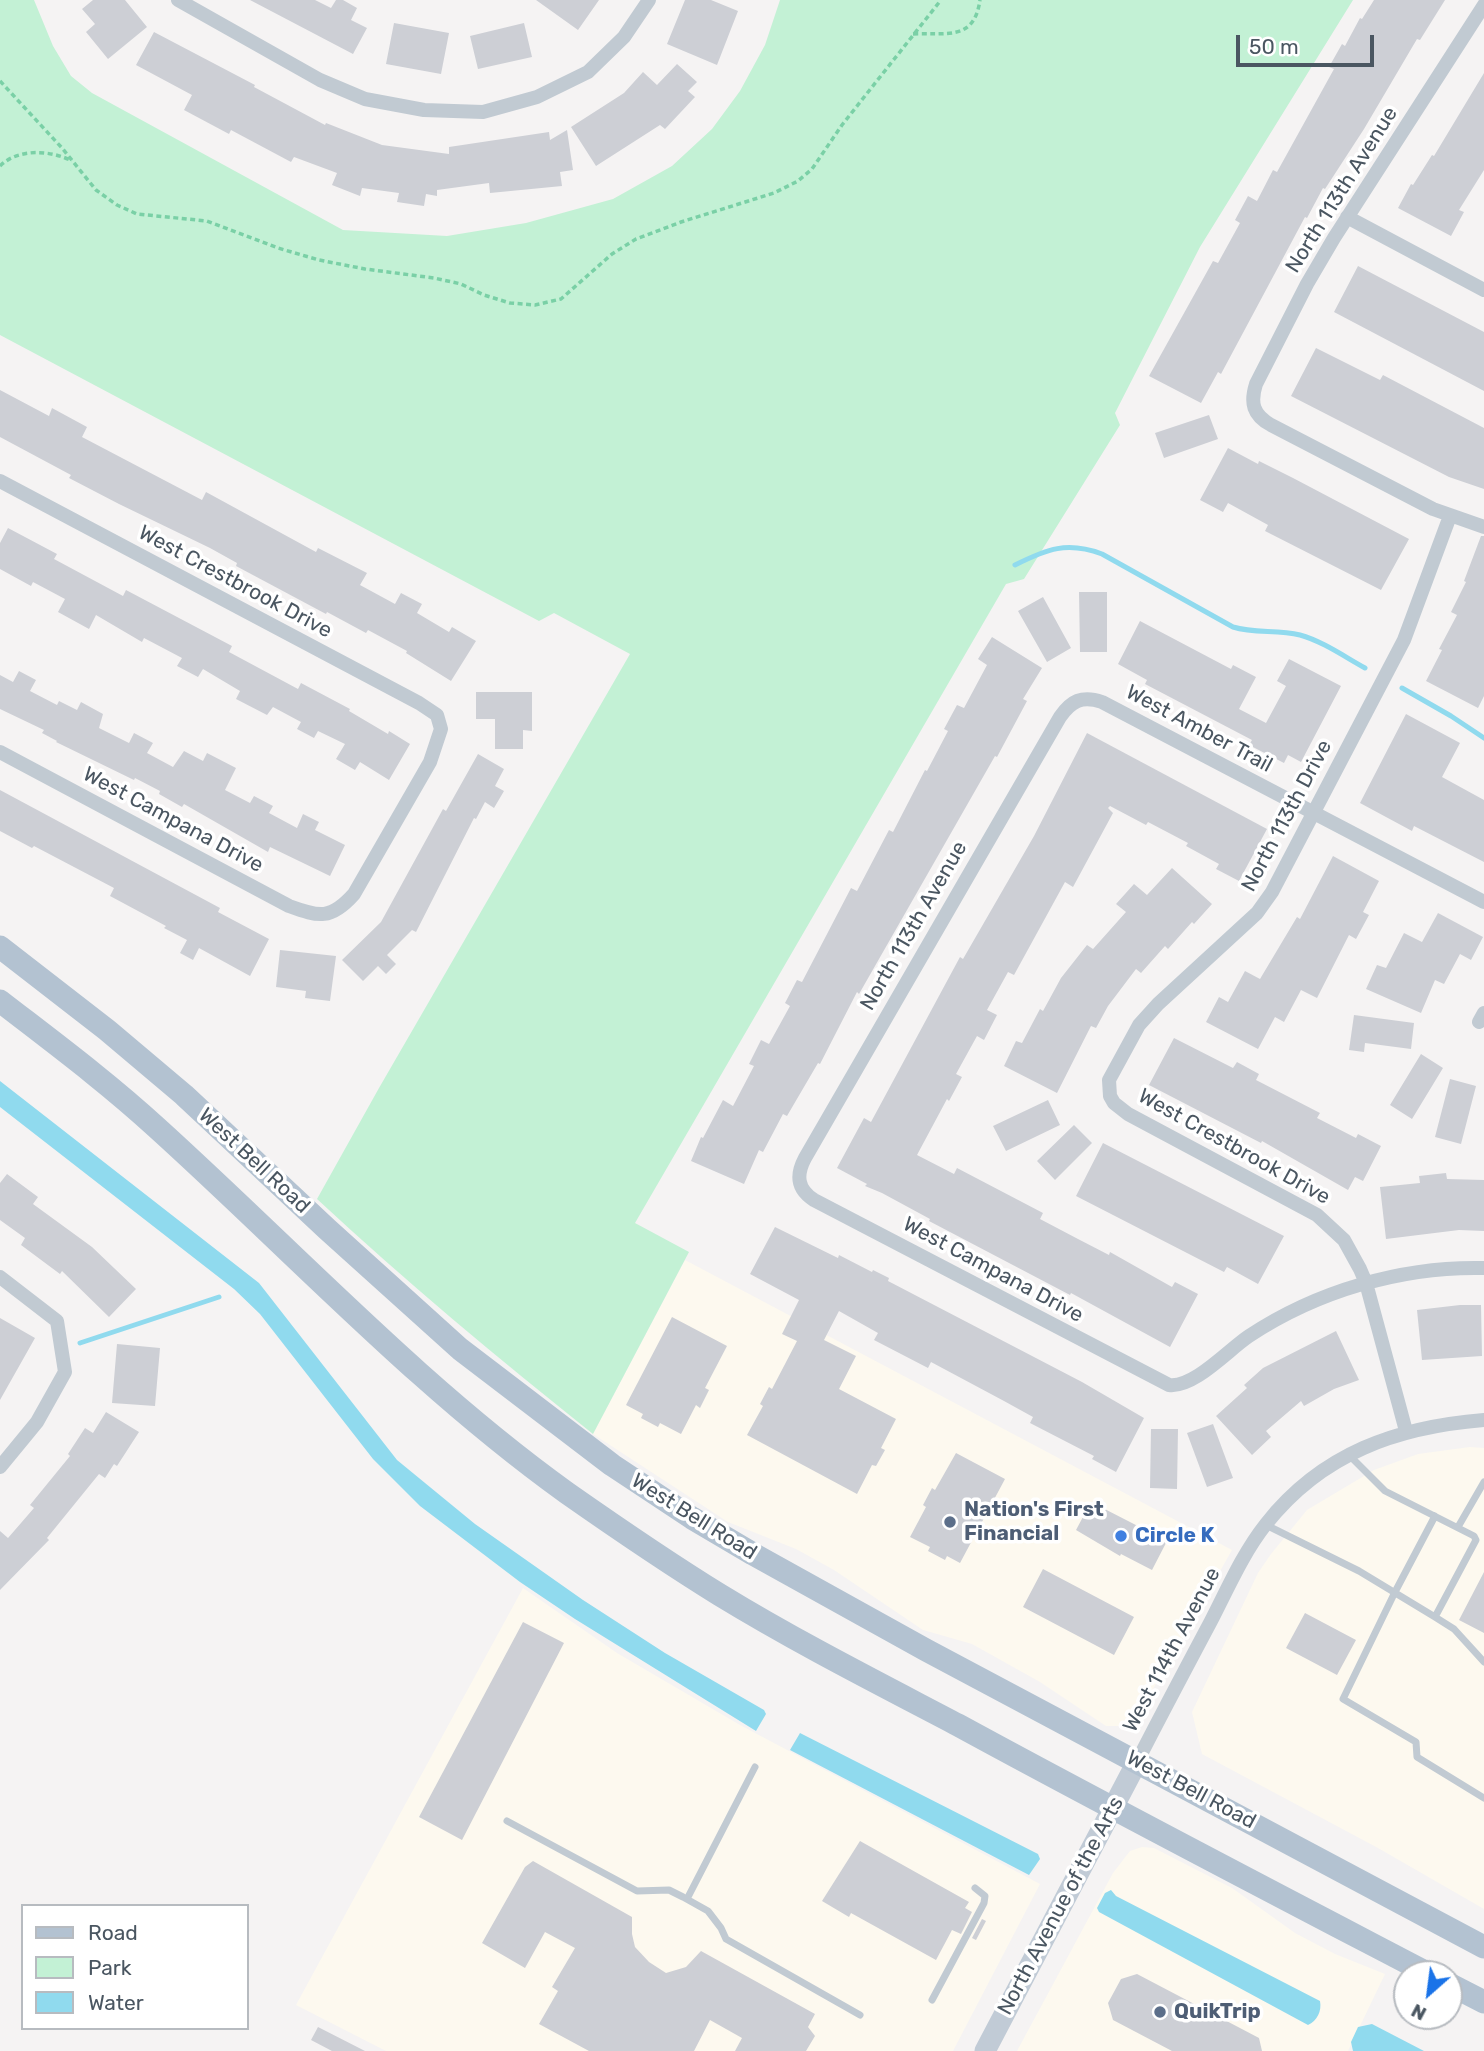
<!DOCTYPE html>
<style>
body{margin:0}
#map{position:relative;width:1484px;height:2051px;overflow:hidden;background:#f5f3f3;font-family:Rubik,sans-serif}
canvas{display:block}
.legend{position:absolute;left:21px;top:1904px;width:228px;height:126px;box-sizing:border-box;background:#fff;border:2px solid #b7bbc0;margin:0;padding:9px 12px;list-style:none;font-size:21px;color:#4a5661}
.legend li{display:flex;align-items:center;gap:14px;height:35px}
.legend b{width:35px;border:2px solid #b7bbc0}
.north{position:absolute;left:1393px;top:1960px;width:70px;height:70px;box-sizing:border-box;background:#fff;border:2px solid #b7bbc0;border-radius:50%;rotate:208deg;font-size:19px;font-weight:700;line-height:28px;text-align:center;color:#4a5661}
.north::after{content:'';display:block;margin:auto;width:24px;height:32px;background:#1a73e8;clip-path:polygon(50% 0,100% 100%,50% 72%,0 100%)}
.scale{position:absolute;left:1236px;top:35px;width:138px;height:32px;box-sizing:border-box;border:4px solid #4a5661;border-top:0;padding-left:9px;font-size:21px;line-height:24px;white-space:nowrap;color:#4a5661;-webkit-text-stroke:5px #fff;paint-order:stroke}
</style>
<div id="map">
<canvas width="1484" height="2051"></canvas>
<ul class="legend">
<li><b style="height:9px;background:#b3c2d1"></b>Road</li>
<li><b style="height:19px;background:#c3f1d5"></b>Park</li>
<li><b style="height:19px;background:#90daee"></b>Water</li>
</ul>
<div class="north">N</div>
<div class="scale">50 m</div>
</div>
<script>
const c = document.querySelector('canvas').getContext('2d');
c.lineJoin = 'round';
function paint(path, color) {
  c.fillStyle = color;
  c.fill(path, 'evenodd');
}
function strokePath(path, color, width, dash) {
  c.strokeStyle = color;
  c.lineWidth = width;
  c.lineCap = dash ? 'butt' : 'round';
  c.setLineDash(dash || []);
  c.stroke(path);
}
function drawText(font, color, halo, rows, align = 'center') {
  c.font = font + ' Rubik,sans-serif';
  c.lineWidth = 7;
  c.setLineDash([]);
  c.textBaseline = 'middle';
  c.strokeStyle = halo;
  c.fillStyle = color;
  for (const [text, x, y, turn = 0] of rows) {
    c.save();
    c.translate(x, y);
    c.rotate((+turn || 0) * Math.PI / 180);
    c.textAlign = isNaN(turn) ? turn : align;
    if (halo) c.strokeText(text, 0, 0);
    c.fillText(text, 0, 0);
    c.restore();
  }
}
paint(new Path2D(`
 M685,1260L1232,1550L1140,1712L1130,1722L1119,1726H1106L1040,1682L972,1644L923,1630L834,1570L796,1549L728,1522L593,1434Z
 M1470,1447L1484,1448V1909L1378,1848L1202,1754L1192,1712L1258,1573L1271,1554L1307,1510L1374,1470L1418,1454Z
 M523,1588L617,1653L740,1725L1040,1884L953,2051H386L296,2005Z
 M1142,1847L1154,1848L1232,1888L1295,1933L1335,1954L1385,1974L1348,2051H1017L1113,1873L1130,1851Z`), '#fdf9ef');
paint(new Path2D(`
 M0,0H34L53,46L71,76L92,93L343,230L447,236L526,223L613,199L672,166L712,129L740,91L765,45L780,0H1353L1200,247L1115,413L1120,425L1024,579L1006,584L635,1223L689,1252L593,1434C498,1358 406,1282 317,1199L379,1088L630,654L554,613L539,621L0,335Z`), '#c3f1d5');
paint(new Path2D(`
 M0,1081L259,1283L397,1460L475,1524L583,1600L665,1653L764,1710L766,1714L756,1731L575,1619L520,1582L420,1506L373,1459L260,1314L234,1289L0,1107Z
 M800,1733L1038,1854L1040,1859L1029,1875L790,1750Z
 M1111,1890L1116,1896L1320,2001C1322,2011 1317,2021 1308,2025L1099,1912L1097,1908L1105,1893Z
 M1372,2024L1424,2051H1353L1351,2042L1358,2027Z`), '#90daee');
strokePath(new Path2D(`
 M1015,565C1047,549 1067,541 1102,554L1233,627C1255,634 1277,629 1300,635C1322,641 1345,657 1365,668
 M1402,688L1451,716L1484,738
 M80,1343L219,1297`), '#90daee', 5);
paint(new Path2D(`
 M93,0H125L147,27L108,59L86,32L95,24L82,9Z
 M250,0H315L331,8L336,0H343L357,8L351,20L367,28L353,54Z
 M536,0H599L578,30Z
 M685,0H711L738,11L717,65L667,44Z
 M1374,0H1445L1420,40L1417,39L1364,129L1325,189L1323,188L1307,218L1305,217L1221,374L1218,372L1201,403L1149,376L1213,261L1218,263L1240,223L1235,220L1248,196L1257,201L1273,170L1277,172L1334,69L1329,67L1342,44L1345,46L1360,18L1362,19Z
 M394,23L449,33L441,74L386,64Z
 M524,23L532,57L478,69L470,36Z
 M154,32L255,85L254,87L325,125L326,123L382,145L449,154V147L549,132L550,140L567,130L573,170L560,172L562,186L490,193L489,183L437,190V196L426,194L424,206L397,202L399,193L362,188L360,196L332,185L337,173L294,157L291,162L231,130L229,134L184,110L192,95L136,65Z
 M677,64L697,82L688,91L695,97L665,129L660,125L596,166L571,127L624,93L643,72L657,85Z
 M1484,73V170L1459,210L1464,212L1451,236L1398,208L1411,184L1413,185L1432,155L1434,156Z
 M1358,266L1484,332V391L1334,312Z
 M1316,348L1380,380L1383,375L1484,428V489L1449,477L1291,396Z
 M0,390L49,416L52,408L87,427L82,437L202,500L206,492L316,552L318,548L367,573L360,585L395,604L401,593L422,604L417,613L449,632L452,627L476,641L451,681L406,653L407,651L368,630L366,633L327,612L326,614L236,566L237,563L210,548L119,504L69,478L71,475L0,437Z
 M1209,415L1218,439L1164,458L1155,433Z
 M1228,448L1258,464L1259,461L1293,478L1409,539L1381,590L1265,531L1268,525L1228,503L1223,512L1200,500Z
 M8,528L57,554L54,559L123,596L126,590L232,646L229,652L298,689L301,683L350,709L349,711L388,734L389,731L410,744L389,780L360,762L355,770L336,759L345,744L318,731L314,738L297,729L301,722L273,707L267,715L236,699L240,691L203,669L198,677L177,666L182,658L144,638L142,642L96,615L89,629L58,612L65,599L33,582L31,586L0,569V543Z
 M1481,536H1484V696L1478,708L1426,681L1442,650L1439,649L1457,615L1451,612L1466,582L1464,581Z
 M1079,592H1107V652H1080Z
 M1043,597L1071,648L1047,662L1018,611Z
 M1140,621L1231,669L1233,665L1256,677L1239,709L1266,723L1286,686L1277,681L1289,659L1341,686L1301,762L1288,755L1284,763L1249,745L1252,740L1145,684L1147,680L1118,664Z
 M992,637L1042,668L1023,699L1027,701L997,757L995,756L859,994L857,992L820,1064L818,1063L787,1116L783,1114L763,1152L759,1150L744,1184L691,1161L701,1137L703,1138L723,1100L733,1106L754,1066L749,1064L761,1040L769,1044L790,1006L785,1003L797,980L802,982L851,888L857,891L889,830L893,832L925,770L927,771L948,731L944,729L957,705L964,708L987,665L978,659Z
 M19,671L36,680L30,691L57,705L59,701L77,710L81,702L103,714L99,728L129,743L134,733L153,743L147,753L173,767L184,751L203,761L207,753L236,768L225,790L250,803L254,796L273,806L269,813L297,828L303,814L319,822L315,830L345,845L330,876L270,847L268,852L184,804L182,807L159,794L160,791L135,778L134,780L56,742L57,741L42,733L44,730L0,709V675L13,682Z
 M476,692H532V731L523,730V749H495V719H476Z
 M1406,714L1460,743L1442,777L1484,800V862L1414,826L1412,831L1360,803Z
 M1087,733L1267,829L1239,881L1216,869L1219,864L1186,846L1188,843L1148,822L1146,825L1110,806L1108,808L1113,813L1073,887L1065,882L1014,975L1008,972L987,1010L997,1015L984,1040L977,1036L956,1074L962,1077L949,1101L947,1099L917,1155L954,1174L957,1168L1043,1213L1040,1219L1078,1239L1109,1255L1110,1252L1172,1287L1175,1282L1198,1294L1170,1347L1071,1293L1070,1295L929,1221L930,1219L882,1193L865,1186L867,1184L837,1168L864,1118L871,1122L960,957L963,959L1034,836Z
 M478,754L504,769L495,786L504,791L494,808L485,802L476,819L474,818L416,932L412,930L387,955L396,964L386,974L378,966L363,981L342,960L381,922L443,809L446,811Z
 M0,790L220,908L218,912L269,939L250,976L199,948L193,960L180,953L187,940L164,928L166,926L110,896L114,888L34,846L32,848L0,831Z
 M1333,856L1379,881L1363,912L1369,915L1356,939L1349,935L1317,998L1301,990L1284,1022L1275,1017L1258,1049L1206,1022L1219,997L1228,1002L1245,971L1260,979L1297,917L1300,919Z
 M1172,868L1212,904L1194,924L1192,922L1168,949L1165,946L1141,973L1136,969L1108,1006L1096,1028L1091,1026L1057,1093L1004,1066L1016,1041L1022,1043L1040,1009L1043,1011L1061,978L1087,945L1093,949L1126,912L1116,904L1134,884L1147,895Z
 M1438,913L1483,937L1471,960L1460,954L1444,984L1435,980L1421,1013L1366,989L1377,965L1386,968L1404,933L1422,942Z
 M280,950L336,956L330,1001L305,998L306,991L276,987Z
 M1354,1015L1414,1023L1411,1049L1365,1043L1364,1052L1349,1050Z
 M1174,1038L1233,1068L1237,1062L1259,1074L1256,1080L1320,1113L1317,1118L1356,1138L1358,1134L1381,1146L1363,1181L1355,1177L1348,1190L1262,1141L1261,1143L1149,1085Z
 M1421,1054L1443,1068L1412,1119L1390,1105Z
 M1450,1079L1476,1086L1461,1144L1435,1137Z
 M1048,1100L1060,1125L1006,1151L993,1126Z
 M1074,1125L1092,1143L1055,1180L1037,1161Z
 M1103,1143L1284,1236L1258,1284L1227,1267L1224,1272L1076,1196Z
 M1446,1173L1447,1179L1484,1180V1231L1459,1230L1386,1239L1380,1187L1420,1183L1419,1176Z
 M7,1174L38,1197L33,1204L92,1247L136,1289L109,1317L62,1271L60,1274L21,1245L25,1238L0,1220V1183Z
 M775,1227L838,1258L839,1255L872,1272L873,1270L889,1278L888,1281L1082,1382L1144,1418L1116,1472L1092,1459L1094,1456L1030,1423L1033,1417L1004,1401L931,1362L928,1368L874,1340L878,1333L839,1311L824,1340L856,1356L839,1389L896,1419L881,1448L885,1450L876,1466L872,1465L857,1494L747,1435L763,1406L760,1404L769,1387L772,1389L797,1341L782,1334L799,1300L750,1274Z
 M1460,1305H1481L1482,1356L1422,1360L1417,1310Z
 M672,1317L727,1346L705,1388L709,1390L700,1408L696,1405L681,1434L660,1423L658,1427L641,1418L643,1414L626,1405Z
 M0,1318L35,1338L0,1400Z
 M1336,1331L1359,1380L1334,1389L1304,1406L1301,1401L1266,1431L1271,1437L1252,1455L1216,1416L1247,1388L1244,1385L1263,1368Z
 M117,1344L160,1348L155,1406L112,1403Z
 M106,1412L139,1432L117,1466L114,1464L105,1478L99,1474L47,1538L49,1540L0,1590V1531L8,1538L34,1508L30,1505L70,1456L68,1454L85,1428L93,1433Z
 M1213,1424L1233,1478L1207,1487L1187,1433Z
 M1151,1429H1178L1177,1489L1150,1488Z
 M956,1453L1005,1479L960,1563L947,1556L945,1560L928,1551L930,1547L910,1537L926,1507L923,1505L932,1488L935,1490Z
 M1091,1502L1167,1541L1152,1570L1121,1554L1120,1556L1076,1530Z
 M1043,1569L1134,1617L1114,1655L1023,1607Z
 M1484,1572V1633L1459,1620Z
 M1305,1613L1356,1640L1337,1675L1286,1648Z
 M523,1622L564,1643L462,1840L419,1817Z
 M860,1841L969,1902L965,1908L972,1912L961,1934L952,1930L936,1960L851,1913L849,1917L822,1901Z
 M533,1861L632,1917V1934L635,1947L649,1962L666,1973L686,1967L701,1951L815,2014L808,2027L815,2036L806,2051H735L742,2038L710,2020L694,2051H589L539,2024L558,1991L552,1987L575,1948L545,1932L525,1968L482,1943L525,1867Z
 M982,1919L986,1921L976,1940L972,1938Z
 M1137,1974L1259,2038L1262,2051H1172L1113,2020L1108,2003L1121,1979Z
 M318,2027L365,2051H332L311,2040Z`), '#cdcfd5');
strokePath(new Path2D(`
 M913,34C946,32 974,42 980,0
 M0,81L62,148L96,190L117,205L137,214L207,221L278,248L319,260L365,269L434,278L461,284L484,295L510,303L535,305L561,299L612,254L636,239L681,222L774,193L798,181L812,169L842,125L941,0
 M0,166C18,148 51,150 72,161`), '#7ad0a6', 3.5, [5, 3.5]);
strokePath(new Path2D(`
 M1349,1455L1385,1491L1474,1536L1476,1540L1435,1617
 M1435,1516L1395,1592L1343,1699L1416,1742L1417,1757L1484,1798
 M1266,1525L1359,1571L1435,1617L1454,1629L1484,1662
 M1458,1527L1484,1482
 M507,1821L637,1891L669,1890L683,1897L708,1911L721,1928L726,1939L860,2015
 M687,1899L755,1767
 M932,2000L984,1903L985,1896L975,1888`), '#c1cad2', 7);
strokePath(new Path2D(`
 M178,0L320,80L365,99L424,110L483,112L537,97L588,72L624,37L649,0
 M1484,5L1334,238L1307,284L1256,384C1250,403 1253,415 1271,425L1433,509L1484,527
 M1347,217L1484,290
 M0,481L419,703L437,715L441,729L430,762L354,894C331,920 319,917 289,906L0,752
 M1484,902L1102,702C1082,695 1071,701 1060,717L805,1158C796,1175 797,1189 814,1200L1169,1385C1194,1388 1228,1350 1249,1336C1317,1291 1402,1266 1484,1268
 M1479,1022L1484,1013
 M0,1277L57,1321L65,1372L37,1422L0,1467
 M1406,1431L1366,1283L1360,1269L1344,1240L1317,1215L1128,1114L1114,1103L1110,1096L1109,1080L1139,1025L1158,1004L1257,913L1272,892L1404,640L1450,516
 M1137,1762C1161,1715 1186,1668 1211,1621C1228,1588 1243,1553 1266,1524C1322,1453 1397,1427 1484,1420`), '#c1cad2', 14);
strokePath(new Path2D(`
 M985,2051L1137,1762`), '#c1cbd6', 21);
strokePath(new Path2D(`
 M0,947L107,1030L184,1095L327,1229L460,1349L612,1465L692,1518L753,1554L926,1650L1484,1947
 M0,1001C53,1042 107,1082 156,1127C292,1250 418,1386 567,1493C617,1528 668,1563 720,1595C797,1642 878,1683 958,1725C1114,1810 1272,1892 1429,1974
 M1449,1984L1484,2002`), '#b3c2d1', 23);
for (const [x, y, r, color] of [
 [950,1522,7,"#5c6f8a"],
 [1121,1536,7,"#3f7fe0"],
 [1160,2012,7,"#5c6f8a"]
]) {
  const dot = new Path2D();
  dot.arc(x, y, r, 0, 2 * Math.PI);
  c.fillStyle = color;
  c.fill(dot);
  strokePath(dot, '#fff', 2.5);
}
drawText('21px', '#4a5661', '#fff', [
 ["North 113th Avenue",1342,190,-58],
 ["West Crestbrook Drive",235,582,28],
 ["West Amber Trail",1199,729,28],
 ["North 113th Drive",1287,816,-62],
 ["West Campana Drive",173,820,28],
 ["North 113th Avenue",914,926,-60],
 ["West Crestbrook Drive",1234,1147,29],
 ["West Bell Road",254,1161,43],
 ["West Campana Drive",993,1270,28],
 ["West Bell Road",694,1517,32],
 ["West 114th Avenue",1172,1650,-62],
 ["West Bell Road",1191,1790,28],
 ["North Avenue of the Arts",1061,1906,-62]
]);
drawText('bold 21px', '#4e5e75', '#fff', [
 ["Nation's First",964,1510],
 ["Financial",964,1534],
 ["QuikTrip",1174,2012]
], 'left');
drawText('bold 21px', '#366cbe', '#fff', [
 ["Circle K",1135,1536]
], 'left');
</script>
